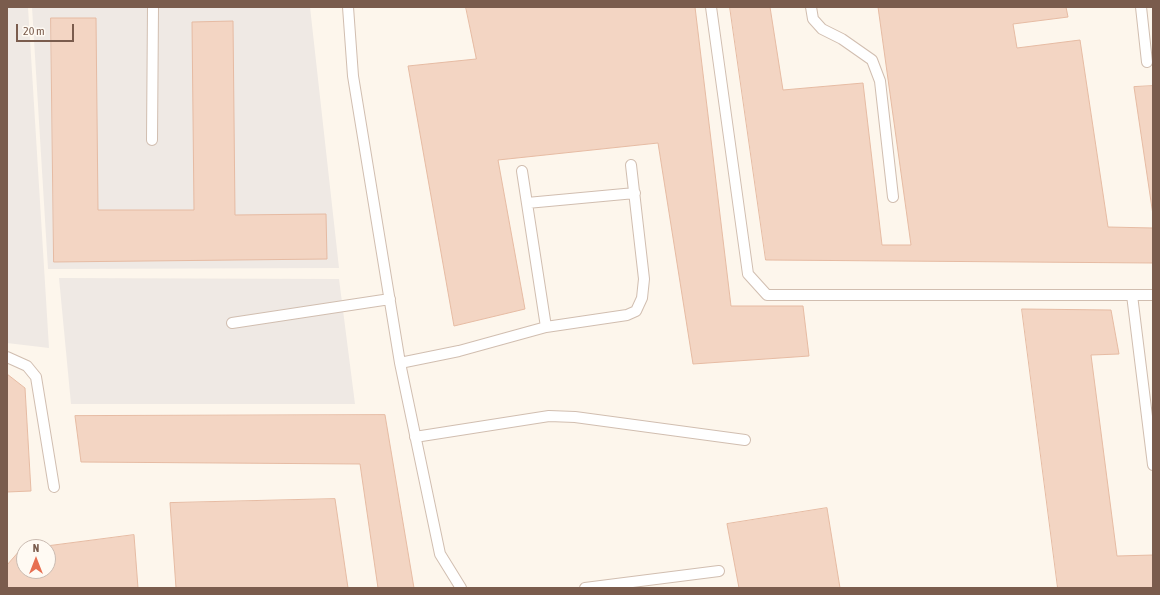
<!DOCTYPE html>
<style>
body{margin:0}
#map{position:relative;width:1160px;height:595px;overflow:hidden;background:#fdf6ec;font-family:"Asap Condensed",sans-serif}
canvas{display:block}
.frame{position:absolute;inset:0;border:8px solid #7a5c4d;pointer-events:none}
.north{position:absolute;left:16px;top:539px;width:40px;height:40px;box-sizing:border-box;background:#fffaf3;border:1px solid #cabbb1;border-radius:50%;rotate:0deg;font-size:11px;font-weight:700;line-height:16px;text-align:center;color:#7a5c4d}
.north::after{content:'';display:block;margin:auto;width:14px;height:18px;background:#e76f51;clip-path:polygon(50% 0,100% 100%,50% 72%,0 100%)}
.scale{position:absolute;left:16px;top:24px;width:58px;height:18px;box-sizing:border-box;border:2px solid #7a5c4d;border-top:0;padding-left:5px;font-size:12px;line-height:14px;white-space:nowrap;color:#7a5c4d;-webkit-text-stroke:3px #fffaf3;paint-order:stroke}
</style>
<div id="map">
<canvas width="1160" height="595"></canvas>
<div class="frame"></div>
<div class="north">N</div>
<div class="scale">20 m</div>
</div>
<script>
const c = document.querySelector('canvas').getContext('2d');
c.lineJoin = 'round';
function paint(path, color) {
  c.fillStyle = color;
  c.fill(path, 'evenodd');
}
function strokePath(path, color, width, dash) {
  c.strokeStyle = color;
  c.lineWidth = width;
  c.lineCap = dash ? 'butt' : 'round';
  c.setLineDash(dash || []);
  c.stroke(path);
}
paint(new Path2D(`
 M7,7H28L49,348L7,343Z
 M32,7H310L339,268L48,269Z
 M59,278L339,279L355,404H71Z`), '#efe9e4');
const building = new Path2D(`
 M466,7H695L731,306H803L809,356L693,364L658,143L498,160L525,309L454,326L408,66L476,59Z
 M730,7H770L783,90L863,83L882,245H911L878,7H1066L1068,17L1013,24L1017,48L1080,40L1108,227L1153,228V263L766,260Z
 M51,18H96L98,210H194L192,22L233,21L235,215L326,214L327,259L54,262Z
 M1153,86V215L1134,87Z
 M1022,309L1111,310L1119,354L1091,355L1117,556L1153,555V588H1058Z
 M7,374L25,388L31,491L7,492Z
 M385,415L414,588H378L360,464L81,462L75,416Z
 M335,499L348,588H176L170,503Z
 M827,508L840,588H739L727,524Z
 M134,535L138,588H7V565L21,549H24V571H48V547H39Z`);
paint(building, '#f3d5c3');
strokePath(building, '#e6bba3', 1);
const service = new Path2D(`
 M348,7L353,76L400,363L440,554L461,588
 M711,7L748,274L767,295H1153
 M811,7L813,19L822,29L842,39L872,60L880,81L893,197
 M1141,7L1147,62
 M152,140L153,7
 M527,203L635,193
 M1132,295L1153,465
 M232,323L390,299
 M546,327L627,315L636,311L642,298L644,279L631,165
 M7,357L27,366L36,377L54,487
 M400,363L459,351L546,327L522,171
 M415,437L549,416L575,417L745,440
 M585,588L719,571`);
strokePath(service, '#d1beb0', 12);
strokePath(service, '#fff', 10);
</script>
